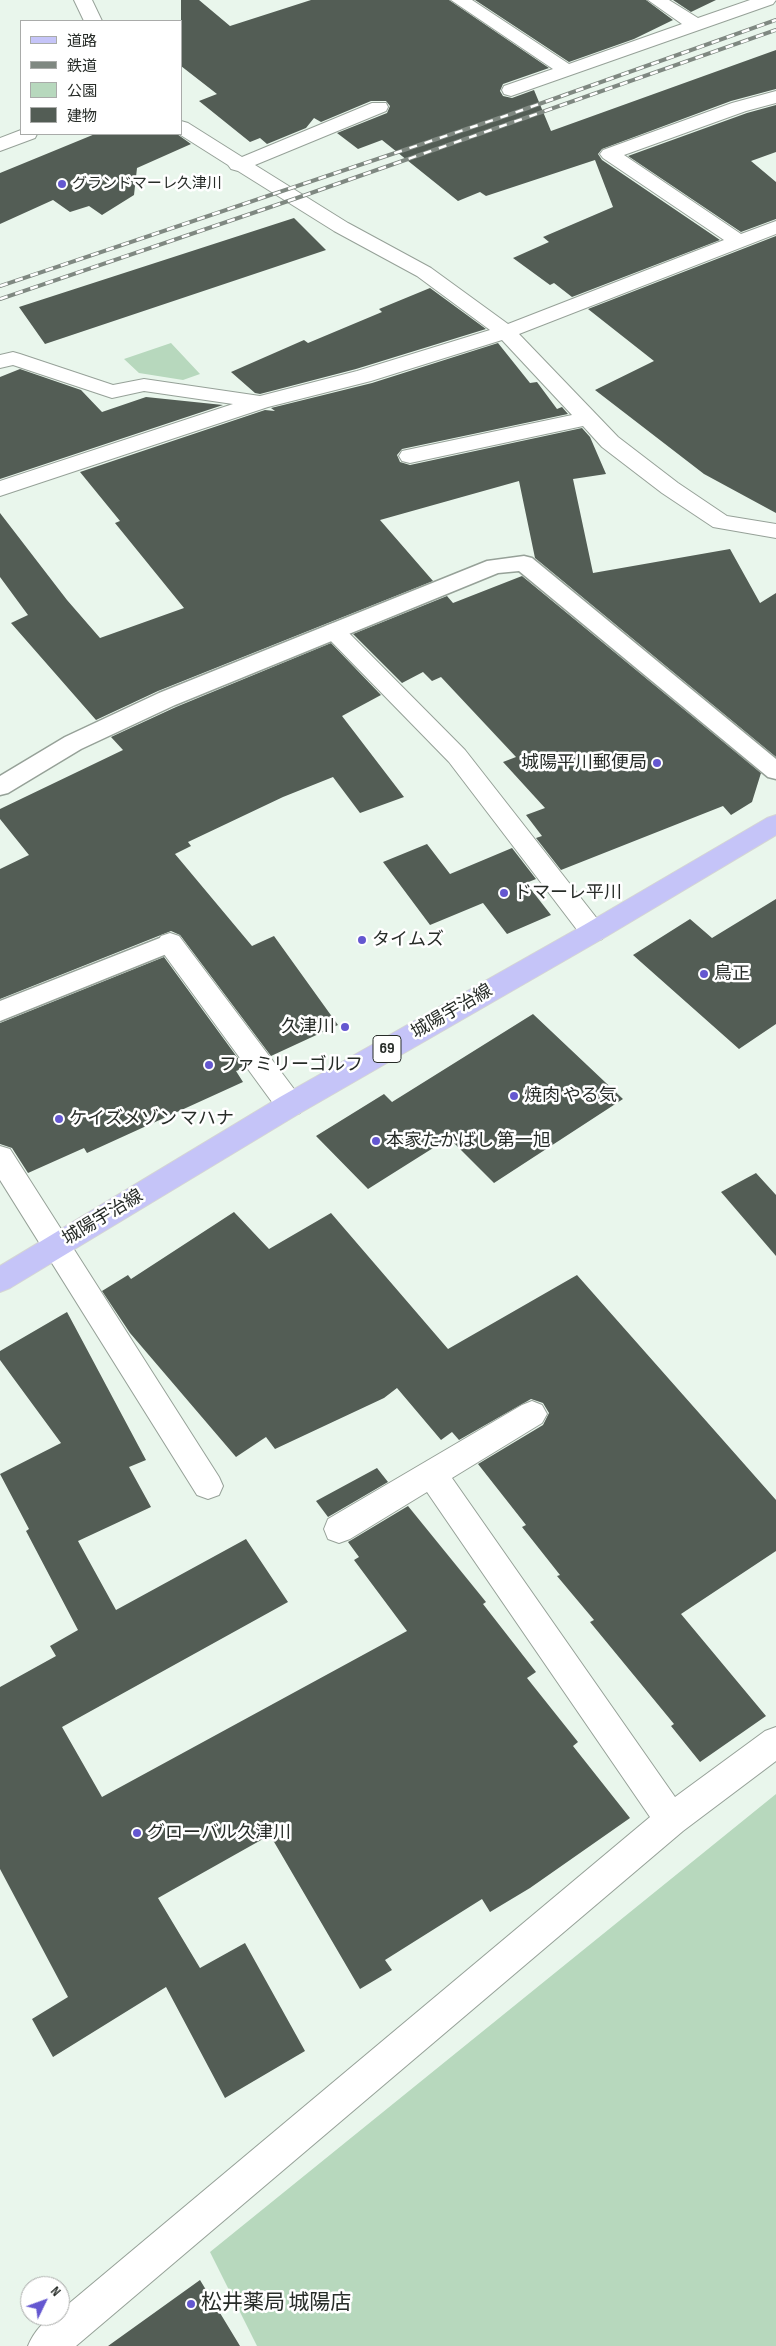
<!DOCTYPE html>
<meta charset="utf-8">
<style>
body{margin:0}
#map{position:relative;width:776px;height:2346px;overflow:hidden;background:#e9f6ec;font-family:"Sofia Sans Condensed","Noto Sans JP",sans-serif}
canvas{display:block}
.legend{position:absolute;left:20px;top:20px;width:162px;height:115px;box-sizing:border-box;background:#fff;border:1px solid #a9aba9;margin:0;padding:6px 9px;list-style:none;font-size:15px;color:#272c28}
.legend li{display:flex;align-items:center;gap:10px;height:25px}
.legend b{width:25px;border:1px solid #a9aba9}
.north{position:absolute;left:20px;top:2276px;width:50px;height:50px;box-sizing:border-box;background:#fff;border:1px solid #a9aba9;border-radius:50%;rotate:48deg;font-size:14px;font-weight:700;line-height:20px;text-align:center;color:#272c28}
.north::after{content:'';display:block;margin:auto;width:18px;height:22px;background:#6457d0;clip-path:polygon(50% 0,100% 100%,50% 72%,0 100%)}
</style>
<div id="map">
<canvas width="776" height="2346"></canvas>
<ul class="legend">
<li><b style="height:6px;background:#c5c4f8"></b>道路</li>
<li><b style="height:6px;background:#7f8881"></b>鉄道</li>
<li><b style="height:14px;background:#b7d8bd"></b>公園</li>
<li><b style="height:14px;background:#535d55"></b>建物</li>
</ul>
<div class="north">N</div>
</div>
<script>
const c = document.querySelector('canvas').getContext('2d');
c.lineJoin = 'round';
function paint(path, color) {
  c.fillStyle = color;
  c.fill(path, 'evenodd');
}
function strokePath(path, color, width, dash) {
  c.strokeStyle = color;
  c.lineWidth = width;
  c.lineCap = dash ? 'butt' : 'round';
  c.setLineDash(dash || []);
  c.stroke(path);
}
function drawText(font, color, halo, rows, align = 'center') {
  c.font = font + ' "Sofia Sans Condensed","Noto Sans JP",sans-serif';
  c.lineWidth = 5;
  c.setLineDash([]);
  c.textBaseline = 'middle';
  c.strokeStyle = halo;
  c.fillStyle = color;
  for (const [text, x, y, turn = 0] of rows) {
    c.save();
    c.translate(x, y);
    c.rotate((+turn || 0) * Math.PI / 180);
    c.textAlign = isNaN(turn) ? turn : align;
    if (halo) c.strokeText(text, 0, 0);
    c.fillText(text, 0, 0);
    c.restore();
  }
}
paint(new Path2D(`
 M171,343L200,374L183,380L139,373L124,359Z
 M776,1794V2346H257L210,2252Z`), '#b7d8bd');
paint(new Path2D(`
 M181,0H199L230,26L311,0H449L549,68L503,84L500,91L503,96L512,98L534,90L551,131L776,50V89L731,101L602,149L598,154L602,160L720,240L572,297L554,283L550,285L513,258L549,242L543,237L613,207L595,160L486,196L480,192L458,201L382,140L358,149L337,133L387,113L390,106L386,101H371L321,122L314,118L306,128L267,144L260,138L250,142L199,101L217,94L181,66Z
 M475,0H646L673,20L634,39L569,62Z
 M673,0H716L691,12Z
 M776,105V152L751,161L776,182V219L741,232L628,156L747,113Z
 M95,134H177L191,144L137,168L134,195L102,215L89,206L70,212L53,200L0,224V173Z
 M294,218L326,250L45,344L19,307Z
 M776,236V513L704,474L595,390L654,361L588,309Z
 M430,288L486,329L356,369L260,394L255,393L231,372L304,340L308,343L382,312L379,309Z
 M498,343L530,383L537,382L557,409L562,407L568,414L402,449L397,455L400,462L410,465L582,428L590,437L606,474L573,479L593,573L730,549L760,603L776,593V757L535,558L519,481L380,520L433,581L158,691L96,720L11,623L28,615L0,577V513L67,600L100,638L184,608L115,523L120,521L80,472L265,410L275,411L271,408L372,383Z
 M20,369L81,390L102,412L146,397L223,405L0,479V377Z
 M522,576L761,773L752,802L731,815L723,806L561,870L536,838L542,836L526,815L545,808L503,762L516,757L441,677L432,681L423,672L402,683L353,634L447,596L453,603Z
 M331,643L381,695L342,716L404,797L360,813L333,777L283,797L188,842L191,846L175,854L252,946L274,936L338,1025L271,1056L180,935L171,931L0,999V869L29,855L0,819V809L123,750L111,737L176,707Z
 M427,844L450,874L512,848L536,879L526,883L551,915L507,934L483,903L430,925L383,862Z
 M776,899V1024L739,1049L633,955L690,919L712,938Z
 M164,957L245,1068L236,1071L243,1082L87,1153L84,1148L28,1173L12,1148L0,1144V1023Z
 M533,1014L623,1099L494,1183L449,1138L368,1189L316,1136L384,1094L392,1102Z
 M756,1173L776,1195V1256L721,1192Z
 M234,1212L269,1249L331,1213L448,1349L577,1275L776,1500V1551L681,1614L766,1716L700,1762L671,1726L674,1724L590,1622L594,1620L557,1576L560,1575L522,1527L526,1525L478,1464L543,1425L549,1413L543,1403L531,1399L459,1440L452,1432L441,1440L397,1388L384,1398L275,1449L266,1437L236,1457L130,1333L102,1291L128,1275L131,1279Z
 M67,1312L146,1460L129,1467L151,1507L78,1541L116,1610L246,1539L288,1602L62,1727L102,1797L407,1631L354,1560L359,1557L348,1542L408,1506L486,1602L483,1604L536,1672L527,1678L578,1742L573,1746L630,1818L530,1888L490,1912L482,1899L385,1960L392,1970L360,1989L270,1835L158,1898L200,1968L245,1943L305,2051L225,2098L166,1987L53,2057L32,2019L68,1997L0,1869V1687L56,1656L50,1646L78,1630L26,1531L29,1529L0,1474L61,1443L0,1360V1351Z
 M377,1468L388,1482L328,1517L316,1501Z
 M200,2280L240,2346H108Z`), '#535d55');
const service = new Path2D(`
 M524,556L532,558L776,759V779L768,777L519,571L498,573L175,705L81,749L8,793L0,795V776L65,737L159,693L487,561Z
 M170,934L179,937L182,943L179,949L0,1021V1001Z`);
const minor = new Path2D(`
 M74,0H92L102,21H84Z
 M451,0H472L569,64L682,24L648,0H669L698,18L750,0H776L773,4L511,96L504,94L502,90L504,86L553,69Z
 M776,91V103L746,111L624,155L741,234L776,221V234L519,334L618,437L678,483L727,516L776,524V538L713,527L662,493L602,447L583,426L410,463L402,461L399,456L402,451L572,415L502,340L371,381L268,407L0,496V481L233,404L144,391L112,398L13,365L0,368V355L13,352L20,354L113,385L144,379L260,396L357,371L490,330L417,276L334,231L238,171L231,169L228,165L179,134H181V121L188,123L242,157L372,103H386L388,107L386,111L255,165L348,223L431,268L508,324L724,240L603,158L600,154L603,150L732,103Z
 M21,130V134H37L35,138L0,151V138Z
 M334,623L342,626L465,750L602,925L606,932L602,939L593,942L584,939L449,762L326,636L323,631L326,626Z
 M170,933L179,936L300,1097L303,1105L300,1113L290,1116L280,1113L161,950L157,943L161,936Z
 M0,1146L10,1149L219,1477L223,1486L219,1495L208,1499L197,1495L0,1180Z
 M532,1401L542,1405L547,1414L542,1423L452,1478L675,1797L765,1731L776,1727V1761L683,1831L76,2346H28C33,2334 45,2316 60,2316V2311L650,1817L427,1492L350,1539L339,1543L328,1539L324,1529L328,1519L522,1405Z`);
const primary = new Path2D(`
 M776,815V835L602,939L300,1113L10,1288L0,1292V1266L280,1097L584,925L767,818Z`);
strokePath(service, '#96a198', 3);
strokePath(minor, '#96a198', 2);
strokePath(primary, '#d4d5d4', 2);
paint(service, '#fff');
paint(minor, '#fff');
paint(primary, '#c5c4f8');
const rail = new Path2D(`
 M0,286L511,114L776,20
 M0,299L294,199L776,30`);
strokePath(rail, '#7f8881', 4);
strokePath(rail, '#fff', 2.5, [8]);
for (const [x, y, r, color] of [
 [62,184,5,"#6457d0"],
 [657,763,5,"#6457d0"],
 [504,893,5,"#6457d0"],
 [362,940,5,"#6457d0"],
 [704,974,5,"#6457d0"],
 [345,1027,5,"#6457d0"],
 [209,1065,5,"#6457d0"],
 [514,1096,5,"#6457d0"],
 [59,1119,5,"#6457d0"],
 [376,1141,5,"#6457d0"],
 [137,1833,5,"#6457d0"],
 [191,2304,5,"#6457d0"]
]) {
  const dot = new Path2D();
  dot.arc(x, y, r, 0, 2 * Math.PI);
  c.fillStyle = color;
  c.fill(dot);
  strokePath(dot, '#fff', 2);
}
drawText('15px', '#272c28', '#fff', [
 ["グランドマーレ久津川",72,184]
], 'left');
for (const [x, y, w] of [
 [387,1049,28]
]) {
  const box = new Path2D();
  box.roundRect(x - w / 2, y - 13.5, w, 27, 4);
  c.fillStyle = '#fff';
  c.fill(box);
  strokePath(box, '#272c28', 1);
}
drawText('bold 16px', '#272c28', null, [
 ["69",387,1049]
]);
drawText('18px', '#272c28', '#fff', [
 ["城陽平川郵便局",647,763,"right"],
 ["ドマーレ平川",514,893],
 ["タイムズ",372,940],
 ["鳥正",714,974],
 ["久津川",335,1027,"right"],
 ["ファミリーゴルフ",219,1065],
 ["焼肉 やる気",524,1096],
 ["ケイズメゾン マハナ",69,1119],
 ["本家たかばし 第一旭",386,1141],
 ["グローバル久津川",147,1833]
], 'left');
drawText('18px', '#272c28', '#fff', [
 ["城陽宇治線",452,1012,-30],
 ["城陽宇治線",103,1218,-31]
]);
drawText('21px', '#272c28', '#fff', [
 ["松井薬局 城陽店",201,2304]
], 'left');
</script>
